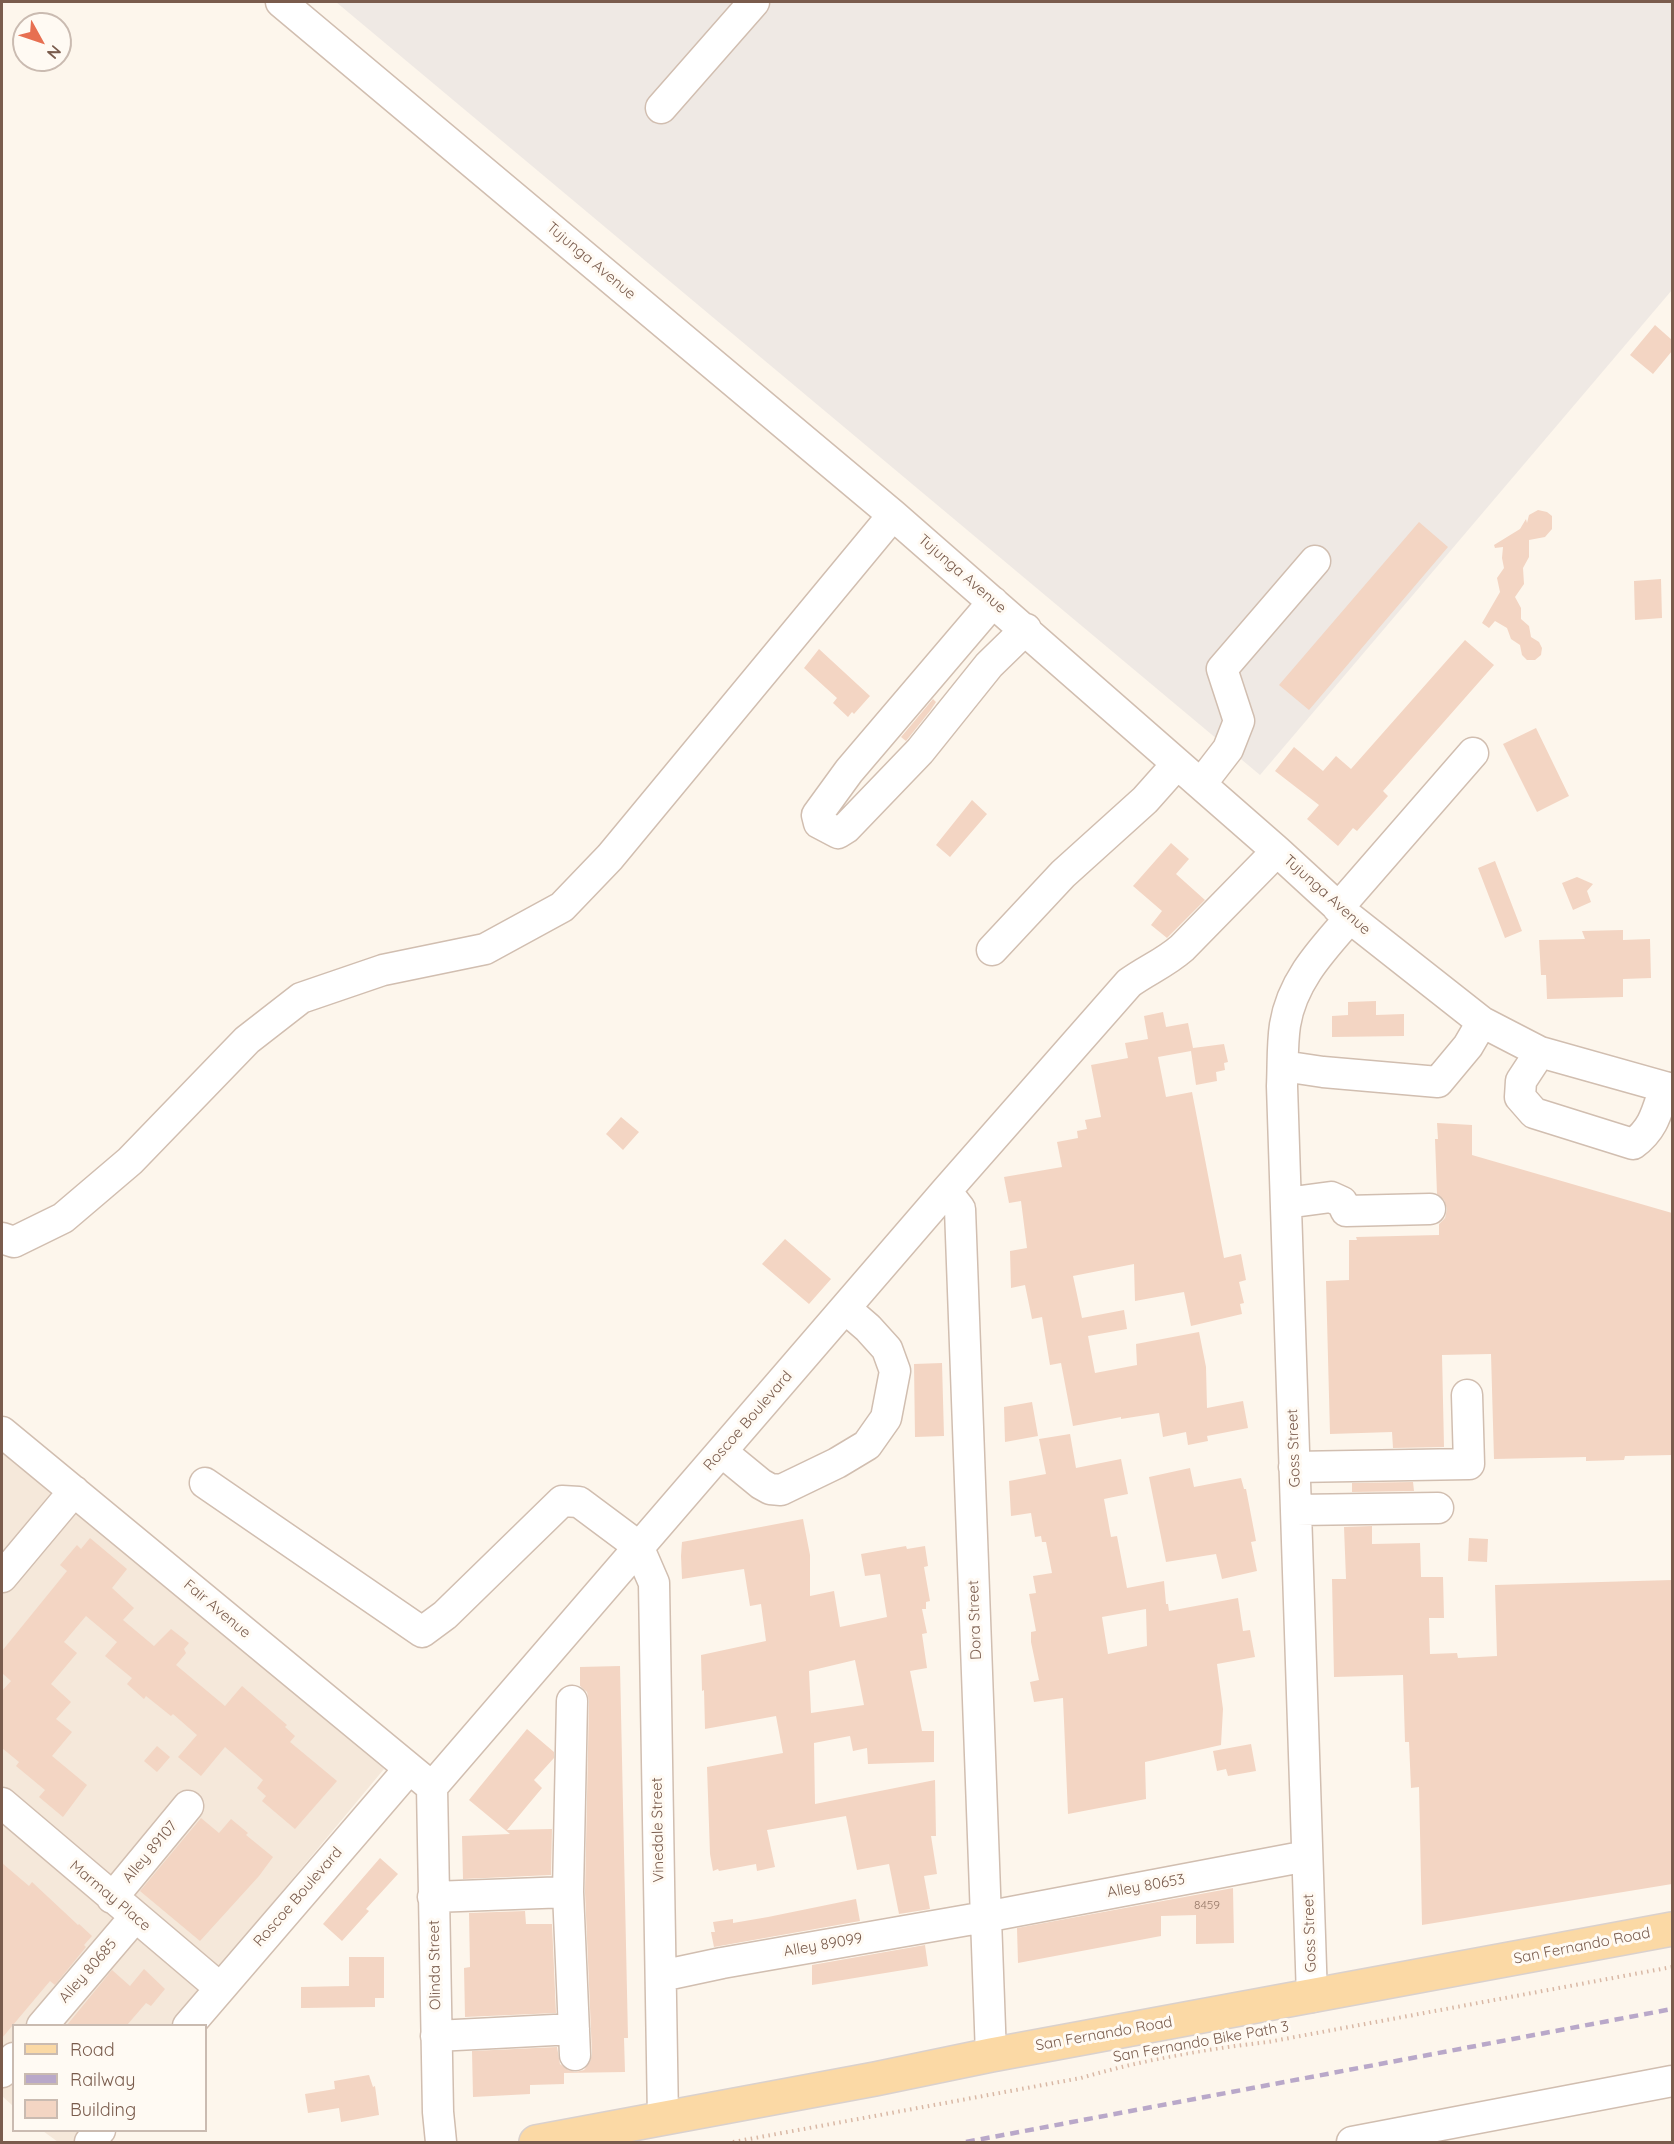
<!DOCTYPE html>
<style>
body{margin:0}
#map{position:relative;width:1674px;height:2144px;overflow:hidden;background:#fdf6ec;font-family:Quicksand,sans-serif}
canvas{display:block}
.frame{position:absolute;inset:0;border:3px solid #7a5c4d;pointer-events:none}
.legend{position:absolute;left:12px;top:2024px;width:195px;height:108px;box-sizing:border-box;background:#fffaf3;border:2px solid #cabbb1;margin:0;padding:8px 10px;list-style:none;font-size:18px;color:#7a5c4d}
.legend li{display:flex;align-items:center;gap:12px;height:30px}
.legend b{width:30px;border:2px solid #cabbb1}
.north{position:absolute;left:12px;top:12px;width:60px;height:60px;box-sizing:border-box;background:#fffaf3;border:2px solid #cabbb1;border-radius:50%;rotate:130deg;font-size:16px;font-weight:700;line-height:24px;text-align:center;color:#7a5c4d}
.north::after{content:'';display:block;margin:auto;width:21px;height:27px;background:#e76f51;clip-path:polygon(50% 0,100% 100%,50% 72%,0 100%)}
</style>
<div id="map">
<canvas width="1674" height="2144"></canvas>
<div class="frame"></div>
<ul class="legend">
<li><b style="height:8px;background:#fbd9a5"></b>Road</li>
<li><b style="height:8px;background:#b9a8c9"></b>Railway</li>
<li><b style="height:16px;background:#f3d5c3"></b>Building</li>
</ul>
<div class="north">N</div>
</div>
<script>
const c = document.querySelector('canvas').getContext('2d');
c.lineJoin = 'round';
function paint(path, color) {
  c.fillStyle = color;
  c.fill(path, 'evenodd');
}
function strokePath(path, color, width, dash) {
  c.strokeStyle = color;
  c.lineWidth = width;
  c.lineCap = dash ? 'butt' : 'round';
  c.setLineDash(dash || []);
  c.stroke(path);
}
function drawText(font, color, halo, rows, align = 'center') {
  c.font = font + ' Quicksand,sans-serif';
  c.lineWidth = 6;
  c.setLineDash([]);
  c.textBaseline = 'middle';
  c.strokeStyle = halo;
  c.fillStyle = color;
  for (const [text, x, y, turn = 0] of rows) {
    c.save();
    c.translate(x, y);
    c.rotate((+turn || 0) * Math.PI / 180);
    c.textAlign = isNaN(turn) ? turn : align;
    if (halo) c.strokeText(text, 0, 0);
    c.fillText(text, 0, 0);
    c.restore();
  }
}
paint(new Path2D(`
 M2,1450L384,1769L171,2025L14,2026L13,2106L2,2096Z
 M43,2131H83L73,2142H58Z`), '#f5e8da');
paint(new Path2D(`
 M336,2H1672V290L1260,775Z`), '#efe9e4');
paint(new Path2D(`
 M1655,325L1672,340V351L1653,374L1630,355Z
 M1538,510L1547,512L1552,516V529L1545,537L1529,540V557L1523,568L1524,584L1515,597L1521,608V619L1529,626L1531,637L1539,642L1542,648L1541,655L1535,660H1527L1522,655L1520,645L1511,639L1507,628L1495,621L1489,628L1482,623L1500,592L1497,578L1504,568L1502,558L1503,547L1495,548L1494,545L1520,529L1526,519L1527,523L1529,515Z
 M1419,522L1448,547L1309,710L1279,685Z
 M1661,579L1662,618L1635,620L1634,581Z
 M1465,640L1494,665L1383,791L1388,796L1357,831L1353,828L1338,846L1307,819L1319,805L1275,771L1294,747L1323,771L1336,756L1351,769Z
 M819,649L870,696L854,714L852,712L848,717L833,703L837,698L804,668Z
 M933,699L936,702L930,711L906,741L901,737Z
 M1536,728L1569,796L1537,812L1503,744Z
 M972,800L987,814L950,857L936,845Z
 M1171,843L1189,859L1176,874L1205,900L1167,938L1151,925L1162,911L1133,886Z
 M1495,861L1522,931L1505,938L1478,868Z
 M1577,877L1593,884L1587,891L1591,902L1573,910L1562,883Z
 M1623,930V940L1650,939L1651,978L1623,979V997L1547,999L1546,975H1541L1539,940L1585,939L1582,931Z
 M1376,1001V1015L1404,1014V1036L1332,1037V1016L1348,1015V1002Z
 M1163,1012L1166,1027L1188,1023L1193,1048L1224,1044L1228,1062L1224,1063L1225,1070L1216,1072L1217,1081L1196,1085L1191,1051L1158,1057L1166,1097L1192,1092L1224,1258L1241,1254L1246,1280L1239,1282L1244,1303L1240,1304L1242,1314L1191,1326L1184,1292L1135,1301L1134,1264L1073,1276L1082,1318L1124,1310L1127,1329L1088,1336L1095,1373L1137,1365L1136,1344L1199,1332L1206,1367L1207,1408L1243,1401L1248,1428L1207,1436L1208,1441L1188,1445L1186,1432L1163,1437L1159,1413L1121,1419V1417L1073,1426L1061,1363L1050,1365L1042,1317L1032,1319L1025,1285L1011,1288L1010,1251L1027,1248L1021,1201L1009,1203L1004,1177L1062,1167L1057,1142L1078,1138L1077,1131L1087,1129L1085,1120L1101,1117L1091,1065L1128,1058L1125,1043L1148,1039L1144,1016Z
 M621,1117L639,1132L623,1150L606,1134Z
 M1437,1123L1472,1125V1155L1672,1213V1455L1625,1456L1624,1460L1586,1461V1457L1494,1459L1491,1354L1442,1355L1444,1447L1393,1448L1392,1432L1330,1434L1326,1281L1349,1280V1240H1357L1356,1237L1439,1235V1224L1445,1218L1447,1209L1444,1200L1437,1194L1435,1139H1438Z
 M785,1239L831,1279L809,1304L762,1264Z
 M942,1363L944,1436L915,1437L914,1364Z
 M1032,1402L1038,1436L1005,1442L1004,1407Z
 M1070,1434L1076,1468L1121,1459L1128,1494L1104,1499L1111,1537L1117,1536L1127,1588L1164,1581L1166,1604H1168L1169,1611L1238,1598L1243,1631L1250,1630L1255,1657L1217,1664L1223,1709L1221,1745L1145,1762L1146,1799L1068,1814L1063,1698L1034,1702L1030,1682L1039,1680L1031,1642V1632L1036,1631L1029,1594L1036,1593L1033,1576L1052,1573L1046,1542H1042L1041,1536L1035,1537L1031,1513L1011,1516L1009,1481L1046,1474L1039,1439ZM1146,1609L1147,1646L1108,1654L1102,1617Z
 M1190,1468L1194,1487L1241,1478L1244,1489H1246L1256,1541L1251,1542L1257,1571L1222,1579L1216,1554L1166,1562L1149,1477Z
 M1413,1482L1414,1491L1352,1492V1483Z
 M803,1519L810,1555V1596L834,1591L840,1627L887,1617L880,1574L865,1576L861,1554L906,1546L907,1549L925,1546L928,1566L924,1567L930,1601L926,1602V1609H922L927,1633L922,1634L927,1668L910,1671L922,1731H934V1762L868,1764L867,1748L853,1751L850,1736L814,1743L815,1804L935,1780L936,1836H931L937,1874L924,1876L930,1909L899,1914L889,1864L857,1870L846,1816L767,1830L775,1867L757,1871L756,1864L719,1871L718,1869L713,1871L710,1854L707,1767L783,1753L776,1716L705,1729L704,1690L702,1691L701,1655L766,1641L761,1604L750,1606L744,1569L682,1579L681,1556L682,1542ZM855,1660L864,1705L811,1713L809,1671Z
 M1372,1526V1544L1420,1543L1421,1577H1443L1444,1618H1429L1430,1654L1457,1653L1458,1658L1497,1656L1495,1585L1672,1580V1884L1422,1925L1419,1787L1411,1788L1409,1742H1405L1403,1675L1334,1677L1332,1579H1346L1344,1527Z
 M90,1538L127,1569L112,1588L134,1608L123,1620L154,1646L171,1629L189,1643L184,1649L186,1653L176,1665L225,1706L242,1686L287,1725L285,1727L295,1736L290,1742L337,1781L295,1829L262,1801L266,1796L257,1788L263,1780L225,1747L201,1776L178,1757L197,1735L173,1714L171,1716L146,1696L144,1699L127,1684L132,1678L105,1656L117,1642L86,1616L64,1642L77,1653L51,1684L71,1702L56,1719L72,1732L52,1756L87,1785L63,1817L39,1797L45,1790L16,1766L19,1762L2,1748V1691L11,1681L2,1673V1651L67,1571L60,1565L77,1545L81,1549Z
 M1469,1538L1488,1539L1487,1562L1468,1561Z
 M620,1666L628,2038H624L625,2072L564,2073V2084L530,2085V2094L473,2097L472,2051L557,2047L560,2064L568,2070L575,2072L584,2070L590,2062L592,2054L585,1892L589,1701L587,1692L580,1686V1667Z
 M527,1729L554,1752V1758L534,1780L542,1788L507,1830L552,1829L551,1875L463,1879L462,1836L510,1834L469,1800Z
 M1251,1744L1256,1771L1228,1776L1226,1769L1217,1771L1213,1751Z
 M157,1746L170,1757L157,1772L144,1761Z
 M201,1818L219,1833L231,1819L248,1833L246,1835L273,1857L259,1876L200,1941L140,1891Z
 M380,1858L398,1874L366,1909L369,1911L342,1941L323,1924Z
 M2,1863L29,1886L32,1882L78,1925L79,1924L92,1936L84,1945L86,1947L55,1985L50,1981L2,2038Z
 M1233,1888L1234,1943L1196,1944V1915L1161,1916V1936L1018,1963L1017,1928Z
 M856,1899L860,1921L714,1947L711,1932H715L713,1922L733,1919V1923L768,1917Z
 M525,1911L526,1924H552L556,2013L465,2017L464,1968L470,1967L469,1913Z
 M925,1945L928,1966L812,1985V1965Z
 M349,1957H384V1998H375V2007L301,2008V1987L349,1986Z
 M144,1969L165,1989L151,2006L146,2003L127,2025H67L112,1970L130,1986Z
 M369,2075L373,2087L375,2086L379,2115L341,2122L339,2108L308,2113L305,2094L335,2089L334,2081Z`), '#f3d5c3');
const minor = new Path2D(`
 M281,2L893,515L1277,851L1350,918L1482,1022L1540,1052L1672,1089
 M661,108L754,2
 M993,602L849,771L817,815L819,823L838,833L846,828L920,751L989,665L1026,629
 M1201,784L1228,749L1239,721L1222,669L1315,561
 M1338,908L1473,753
 M992,950L1063,874L1145,800L1177,764
 M1540,1052L1521,1081L1520,1097L1534,1113L1633,1144C1654,1129 1657,1111 1665,1087
 M1283,1066L1323,1072L1438,1082L1468,1046L1482,1022
 M946,1191L960,1209L991,2055
 M1286,1203L1331,1197L1342,1202L1346,1211L1430,1209
 M2,1238L14,1242L63,1218L130,1161L247,1040L301,998L383,970L485,949L562,907L610,857L893,515
 M2,1432L432,1787
 M722,1452L761,1484L770,1489L781,1490L837,1463L867,1445L886,1418L895,1371L887,1349L868,1328L846,1309
 M1294,1467L1469,1464L1467,1395
 M205,1483L422,1632L445,1615L562,1501L579,1502L638,1546L654,1583L663,2118
 M1296,1510L1438,1508
 M2,1577L74,1491
 M432,1787L946,1191L1129,983C1147,970 1165,963 1182,948L1277,851
 M432,1787L438,2112L441,2142
 M2,1803L220,1988
 M568,1892L572,1701
 M433,1897L568,1892L575,2055
 M112,1898L188,1806
 M661,1976L722,1963L985,1917L1307,1856
 M1312,1997L1282,1086C1283,1066 1282,1045 1285,1025C1292,981 1322,950 1350,918
 M42,2026L135,1917
 M188,2026L409,1769
 M436,2036L574,2029
 M2,2072L14,2058
 M90,2142L100,2130
 M1352,2142L1672,2081`);
const major = new Path2D(`
 M536,2142L875,2079L991,2055L1672,1929`);
strokePath(minor, '#d1beb0', 33);
strokePath(major, '#dad1cd', 36);
strokePath(new Path2D(`
 M733,2142L1081,2078C1142,2060 1205,2049 1268,2042L1672,1967`), '#d9b8a5', 4, [1.5, 4.5]);
strokePath(minor, '#fff', 30);
strokePath(major, '#fbd9a5', 33);
strokePath(new Path2D(`
 M966,2142L1672,2009`), '#b9a8c9', 4.5, [9, 6]);
drawText('12px', '#987a6a', null, [
 ["8459",1207,1905]
]);
drawText('15px', '#7a5c4d', '#fffaf3', [
 ["Tujunga Avenue",591,261,40],
 ["Tujunga Avenue",962,574,41],
 ["Tujunga Avenue",1327,895,42],
 ["Roscoe Boulevard",748,1421,-49],
 ["Goss Street",1294,1448,-92],
 ["Fair Avenue",217,1609,40],
 ["Dora Street",975,1620,-92],
 ["Vinedale Street",658,1830,-91],
 ["Alley 89107",150,1852,-50],
 ["Alley 80653",1146,1886,-10],
 ["Marmay Place",110,1896,40],
 ["Roscoe Boulevard",298,1897,-49],
 ["Goss Street",1310,1933,-92],
 ["Alley 89099",823,1945,-10],
 ["San Fernando Road",1582,1946,-11],
 ["Olinda Street",435,1965,-91],
 ["Alley 80685",88,1971,-49],
 ["San Fernando Road",1104,2034,-10],
 ["San Fernando Bike Path 3",1201,2042,-10]
]);
</script>
